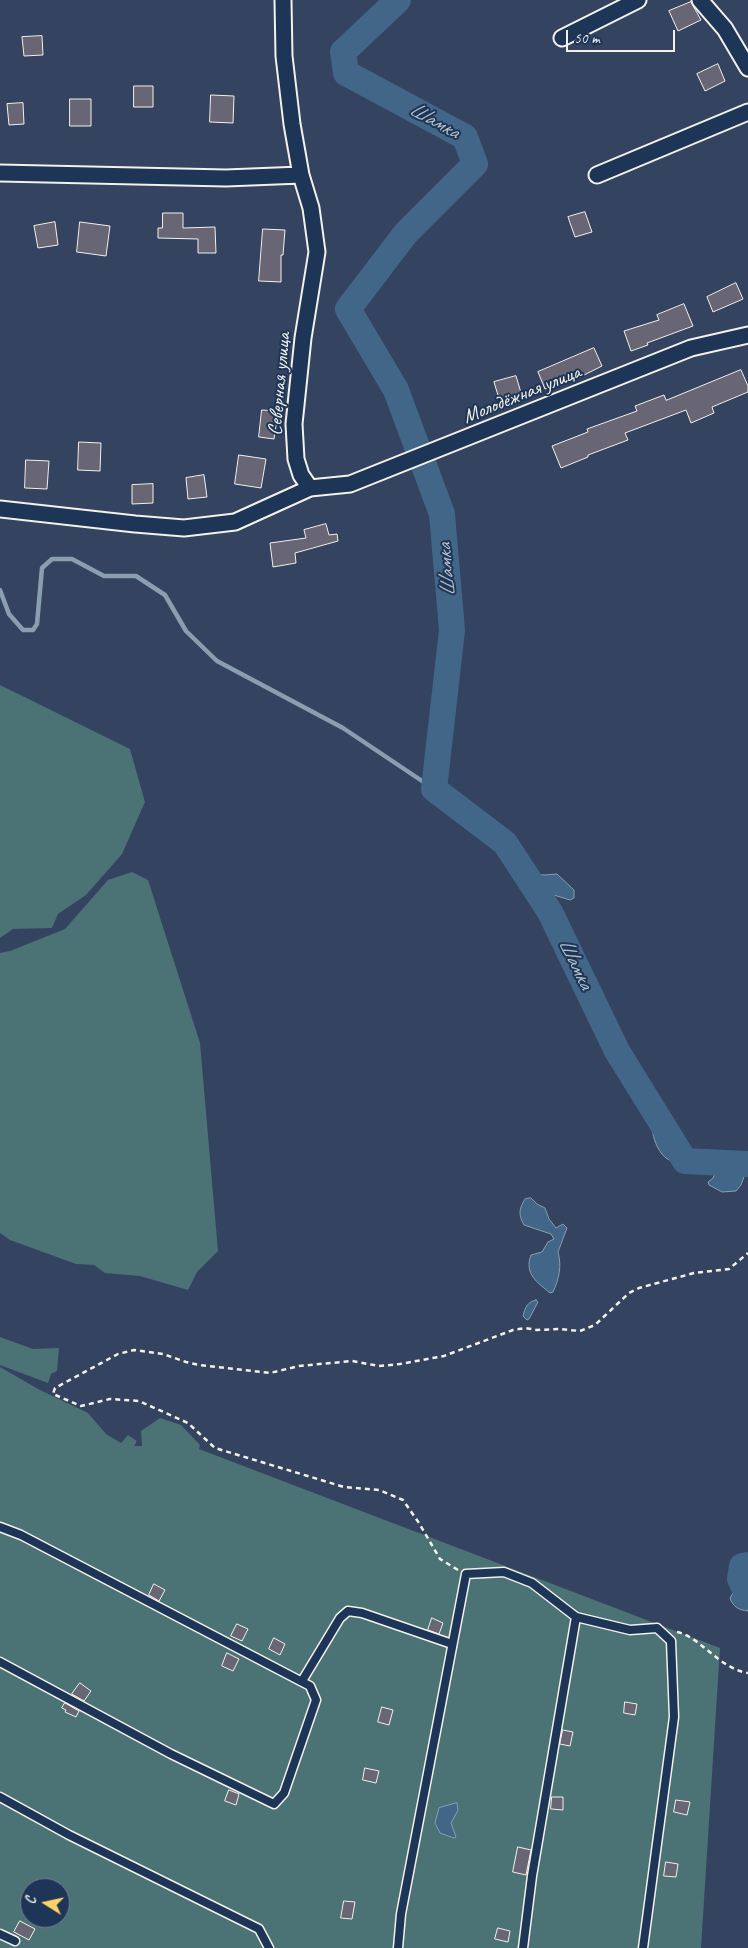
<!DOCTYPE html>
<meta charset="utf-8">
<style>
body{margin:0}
#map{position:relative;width:748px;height:1948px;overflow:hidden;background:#344360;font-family:Caveat,sans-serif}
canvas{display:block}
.north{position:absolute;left:20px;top:1878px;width:50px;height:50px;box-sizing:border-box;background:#1d3557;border:1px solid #738091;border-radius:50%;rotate:280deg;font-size:14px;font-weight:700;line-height:20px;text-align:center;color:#f4f1e8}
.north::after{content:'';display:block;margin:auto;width:18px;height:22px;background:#ffd166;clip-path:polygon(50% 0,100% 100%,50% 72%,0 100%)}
.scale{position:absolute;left:566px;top:30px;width:109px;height:22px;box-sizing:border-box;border:2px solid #f4f1e8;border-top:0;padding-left:6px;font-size:15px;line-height:18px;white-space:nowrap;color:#f4f1e8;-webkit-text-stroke:4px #1d3557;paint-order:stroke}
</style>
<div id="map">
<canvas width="748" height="1948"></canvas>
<div class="north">С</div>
<div class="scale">50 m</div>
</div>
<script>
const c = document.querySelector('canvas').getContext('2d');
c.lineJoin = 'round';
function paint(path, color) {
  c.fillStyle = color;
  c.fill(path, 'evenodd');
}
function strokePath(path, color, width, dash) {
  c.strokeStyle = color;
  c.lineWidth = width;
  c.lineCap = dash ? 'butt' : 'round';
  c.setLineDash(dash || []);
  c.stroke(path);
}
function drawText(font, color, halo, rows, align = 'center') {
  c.font = font + ' Caveat,sans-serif';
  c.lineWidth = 4;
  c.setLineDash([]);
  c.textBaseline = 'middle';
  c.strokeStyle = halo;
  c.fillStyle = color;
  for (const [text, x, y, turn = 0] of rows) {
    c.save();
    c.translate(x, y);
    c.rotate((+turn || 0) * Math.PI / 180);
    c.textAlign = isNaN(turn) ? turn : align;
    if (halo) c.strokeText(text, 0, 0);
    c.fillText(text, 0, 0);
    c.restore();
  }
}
paint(new Path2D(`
 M0,685L130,749L145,802L122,854L86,895L58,914L52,928L13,929L0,938Z
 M132,872L148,880L200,1043L218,1251L197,1272L188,1290L140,1276L105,1273L94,1265L76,1264L10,1240L0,1233V953L10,951L65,929L108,880Z
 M0,1337L33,1349L59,1348L57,1371L51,1374L48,1383L0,1365Z
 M0,1367L38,1389L88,1413L106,1434L121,1443L128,1435L137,1441L134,1446H142L141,1431L160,1418L181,1425L200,1445L199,1449L720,1648L701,1948H0ZM30,1888H60V1918H30Z`), '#4b7275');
const water = new Path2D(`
 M530,874L544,875L557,874L574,890V898L570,900L547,893L538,882L532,881L527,885L525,884L521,876Z
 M655,1117L661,1119L666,1131L667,1144L678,1158L679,1161L676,1162C658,1160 652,1136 651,1121Z
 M746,1171L741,1185L736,1191L722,1192L709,1185L708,1182L713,1178L715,1173L729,1175Z
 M531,1198L537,1204L545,1208L549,1219L556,1228L563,1224L567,1228L558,1252C562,1266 559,1279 553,1292L550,1293C537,1282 524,1274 531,1255L542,1252L548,1242L554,1239L551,1234L524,1225C518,1214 519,1209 525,1199Z
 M536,1300L538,1302L529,1319L527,1320L523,1316C525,1308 527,1302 536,1300Z
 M741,1590L744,1591L748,1601V1611C739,1610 733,1607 730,1598L733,1593Z
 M457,1803L458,1810L451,1823L456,1837L454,1838L440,1833L435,1823L439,1808Z`);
paint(water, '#416688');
strokePath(water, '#899eae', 1);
strokePath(new Path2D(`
 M0,590L9,614L23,630H33L37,624L42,568L52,559H72L104,576H136L165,595L186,631L217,661L343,728L434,789`), '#899eae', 4.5);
strokePath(new Path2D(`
 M398,0L343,52L346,73L465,137L475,164L406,233L348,309L396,390L442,514L452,630L434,789L505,843L550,912L617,1051L685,1161L748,1164
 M748,1565L742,1566L740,1579L748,1596`), '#416688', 26);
const building = new Path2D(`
 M691,2L701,20L678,31L669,11Z
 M42,36L43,55L24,56L22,37Z
 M718,64L725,81L705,91L697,74Z
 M134,86H153V107H134Z
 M211,95L234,96L233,123L210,122Z
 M70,99H91V126H70Z
 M23,103L24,124L9,125L7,104Z
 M585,212L592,232L575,237L568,217Z
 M163,213H183V228L215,227L216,253H198V239L158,238V228H162Z
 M55,222L58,245L38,248L34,226Z
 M80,222L110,226L106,256L77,252Z
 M263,229L285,230L283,255H281V282L259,281Z
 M736,283L743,299L713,312L707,297Z
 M684,304L693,326L647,343L648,345L631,351L624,331L659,320L657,315Z
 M594,348L602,366L582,376L581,374L545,389L538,372Z
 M741,370L748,386V392L712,407L714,413L691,423L686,410L625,433L628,440L588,455V457L561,468L552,446L588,432L587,429L637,411L635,406L664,395L666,400Z
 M516,376L522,396L500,402L494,382Z
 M262,410L278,411L274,439L259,437Z
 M79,442L101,443L100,471L78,470Z
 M239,455L266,459L261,488L235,484Z
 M26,460L49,461L47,489L25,488Z
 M204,475L207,497L188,499L186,478Z
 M153,484V503L132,504V485Z
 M326,524L329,535L337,534L338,541L295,553L296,563L273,567L270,543L306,538L304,530Z
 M154,1584L165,1590L159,1601L149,1595Z
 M432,1618L443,1623L439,1634L428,1630Z
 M237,1624L248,1629L242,1641L231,1636Z
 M274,1638L285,1644L280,1655L269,1649Z
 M227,1653L239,1659L233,1671L222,1666Z
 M80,1683L91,1691L84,1701L72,1694Z
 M625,1702L637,1704L635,1715L624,1713Z
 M65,1703L79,1711L76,1717L65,1712L66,1710L62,1708Z
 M382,1707L393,1710L389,1725L378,1722Z
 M563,1730L573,1732L570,1746L560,1744Z
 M365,1768L379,1771L376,1783L363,1780Z
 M229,1790L239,1794L236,1805L225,1801Z
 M552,1797H563V1810L551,1809Z
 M676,1800L690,1802L687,1815L674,1812Z
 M518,1847L531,1850L526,1875L513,1872Z
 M666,1862L678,1864L676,1877L664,1876Z
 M344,1901L355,1902L352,1919L341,1918Z
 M20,1921L35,1929L29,1940L14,1932Z
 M498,1928L510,1931L508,1942L495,1939Z`);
paint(building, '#686574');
strokePath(building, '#f4f1e8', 1);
const lane = new Path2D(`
 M0,1527L21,1535L310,1686L316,1700L284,1793L274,1804L171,1754L0,1662
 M302,1681L340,1618L348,1611L362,1613L452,1644
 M0,1797L69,1835L259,1929L269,1948
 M0,1934L15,1941
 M398,1948L401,1914L466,1574L504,1572L532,1583L576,1617L630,1630L657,1628L671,1641L674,1717L643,1948
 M523,1948L532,1876L576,1617`);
const street = new Path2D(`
 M283,0L284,56L292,124L301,175L311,208L317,252L303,338L294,424L296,459L301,475L310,488
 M700,0L725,29L748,68
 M562,38L638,0
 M0,173L226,178L301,175
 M597,175L748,112
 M0,509L135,524L184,528L235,522L310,488L350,484L691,348L748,335`);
strokePath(lane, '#f4f1e8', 11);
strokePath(street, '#f4f1e8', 19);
strokePath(new Path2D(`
 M458,1570L440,1559L419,1523L403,1500L379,1490L344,1487L215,1448L188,1423L139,1401L110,1399L81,1406L53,1394L55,1388L118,1354L134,1350L163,1354L186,1362L199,1365L270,1373L299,1366L352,1361L379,1366L400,1364L444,1356L513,1330L525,1328L537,1330L559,1329L580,1331L595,1325L629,1293L639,1288L694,1273L729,1269L748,1253
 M677,1632C701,1637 718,1668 748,1673`), '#f4f1e8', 2.5, [5, 4]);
strokePath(lane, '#1d3557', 8);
strokePath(street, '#1d3557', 15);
drawText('20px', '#f4f1e8', '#1d3557', [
 ["Северная улица",280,384,-85],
 ["Молодёжная улица",522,395,-22]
]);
drawText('italic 21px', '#b5c0c6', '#1d3557', [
 ["Шамка",434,121,29],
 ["Шамка",447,570,-95],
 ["Шамка",575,964,64]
]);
</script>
